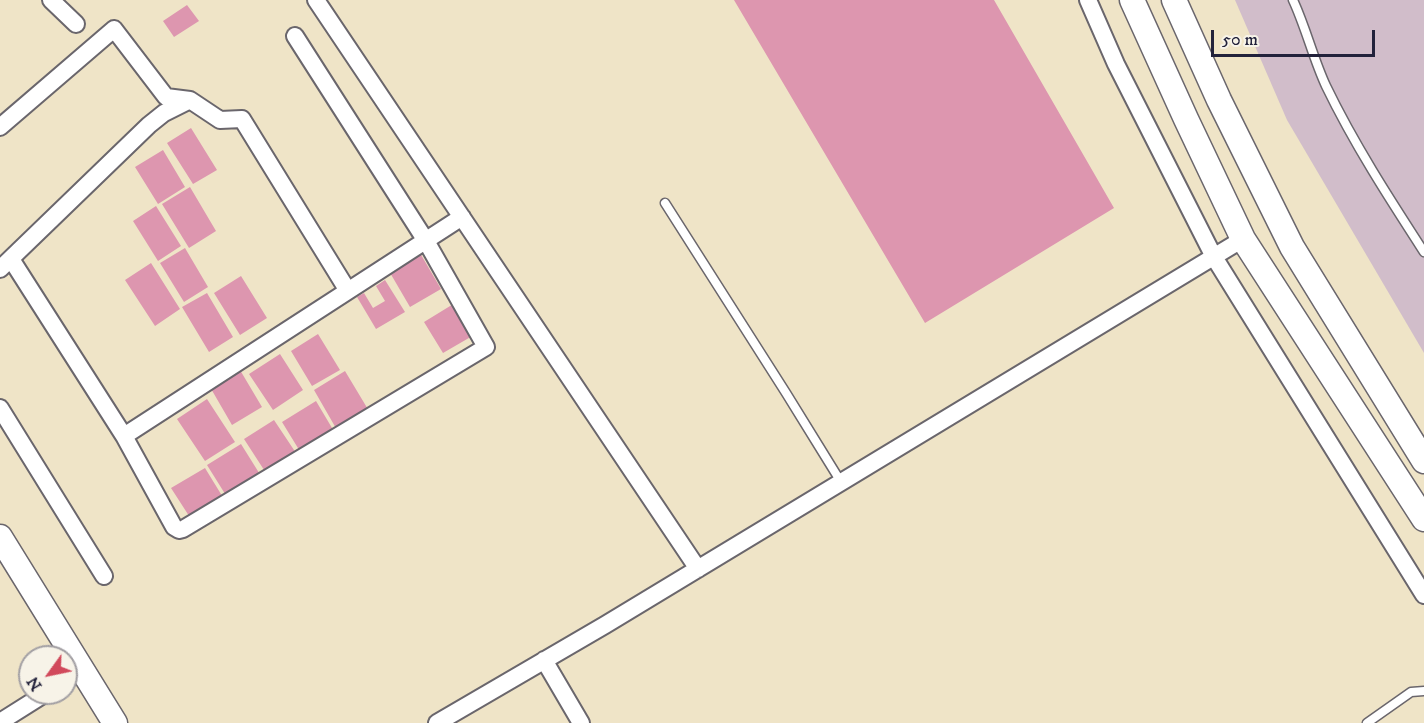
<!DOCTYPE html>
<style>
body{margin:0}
#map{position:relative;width:1424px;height:723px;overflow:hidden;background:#efe4c7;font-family:"IM FELL DW Pica",serif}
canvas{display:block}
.north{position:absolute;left:18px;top:645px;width:60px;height:60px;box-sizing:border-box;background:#f7f3e8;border:2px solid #a29fa3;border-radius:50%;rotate:237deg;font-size:16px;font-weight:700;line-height:24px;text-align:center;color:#22223b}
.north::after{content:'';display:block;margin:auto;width:21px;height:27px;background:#d1495b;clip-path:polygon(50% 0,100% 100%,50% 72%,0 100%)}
.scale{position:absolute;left:1211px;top:30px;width:164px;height:27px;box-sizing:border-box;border:3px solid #22223b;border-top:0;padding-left:8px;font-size:18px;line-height:21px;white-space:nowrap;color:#22223b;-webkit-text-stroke:4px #f7f3e8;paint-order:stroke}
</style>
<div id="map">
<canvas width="1424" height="723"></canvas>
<div class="north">N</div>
<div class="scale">50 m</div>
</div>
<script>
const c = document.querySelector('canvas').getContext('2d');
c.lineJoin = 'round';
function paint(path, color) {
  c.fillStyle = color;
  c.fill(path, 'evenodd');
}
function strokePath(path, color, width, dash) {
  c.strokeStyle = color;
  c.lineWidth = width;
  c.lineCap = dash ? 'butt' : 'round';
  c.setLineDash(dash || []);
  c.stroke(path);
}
paint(new Path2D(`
 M1235,0H1424V353L1287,120Z`), '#d1bdca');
paint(new Path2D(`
 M734,0H994L1114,208L925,323Z
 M187,5L199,21L174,37L163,21Z
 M191,128L217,170L193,184L167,143Z
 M163,150L185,187L158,204L135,167Z
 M190,187L216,231L189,248L162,204Z
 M156,206L181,246L158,261L133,221Z
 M185,248L208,287L184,302L160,263Z
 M420,253L441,289L410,307L389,271Z
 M151,263L180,309L155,326L125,280Z
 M241,276L267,318L240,335L214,293Z
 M385,280L405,312L376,329L357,297L364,293L373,308L385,301L376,286Z
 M207,293L233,337L209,352L182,307Z
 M455,303L474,335L443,353L424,322Z
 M318,334L340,370L312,386L291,351Z
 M280,354L303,390L273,410L249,374Z
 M240,370L262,407L232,425L210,387Z
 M345,371L369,411L337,430L314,390Z
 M207,399L235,442L205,461L177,419Z
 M316,401L335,433L301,453L282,422Z
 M274,420L296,453L266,473L244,439Z
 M241,444L261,476L227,497L207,465Z
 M205,468L224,499L191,519L171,488Z`), '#dd96af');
const lane = new Path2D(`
 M1293,0C1306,28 1313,58 1326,86C1354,144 1389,198 1424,252
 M665,203L786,393L841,482
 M1367,723L1411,692L1424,691`);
const street = new Path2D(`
 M51,0L76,24
 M316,0L698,569
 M1088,0L1116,64L1214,257L1424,595
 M0,127L114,29L166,97L190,100L220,120L242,119L348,291
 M11,259L124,436L174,527L179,530L183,529L486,347L426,241L295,36
 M0,269L149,125L164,113L190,100
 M0,408L104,576
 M124,436L462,217
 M544,660L581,723
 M66,680L82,670
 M0,722L46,693
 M437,723L605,625L1243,239`);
const secondary = new Path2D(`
 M1132,0L1186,119L1243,239L1424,519
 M1174,0L1219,100L1292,247L1424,461
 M0,537L115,723`);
strokePath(lane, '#6a666c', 11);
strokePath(street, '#6a666c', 20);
strokePath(secondary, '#6a666c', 27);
strokePath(lane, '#fff', 8);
strokePath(street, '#fff', 16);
strokePath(secondary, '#fff', 24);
</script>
